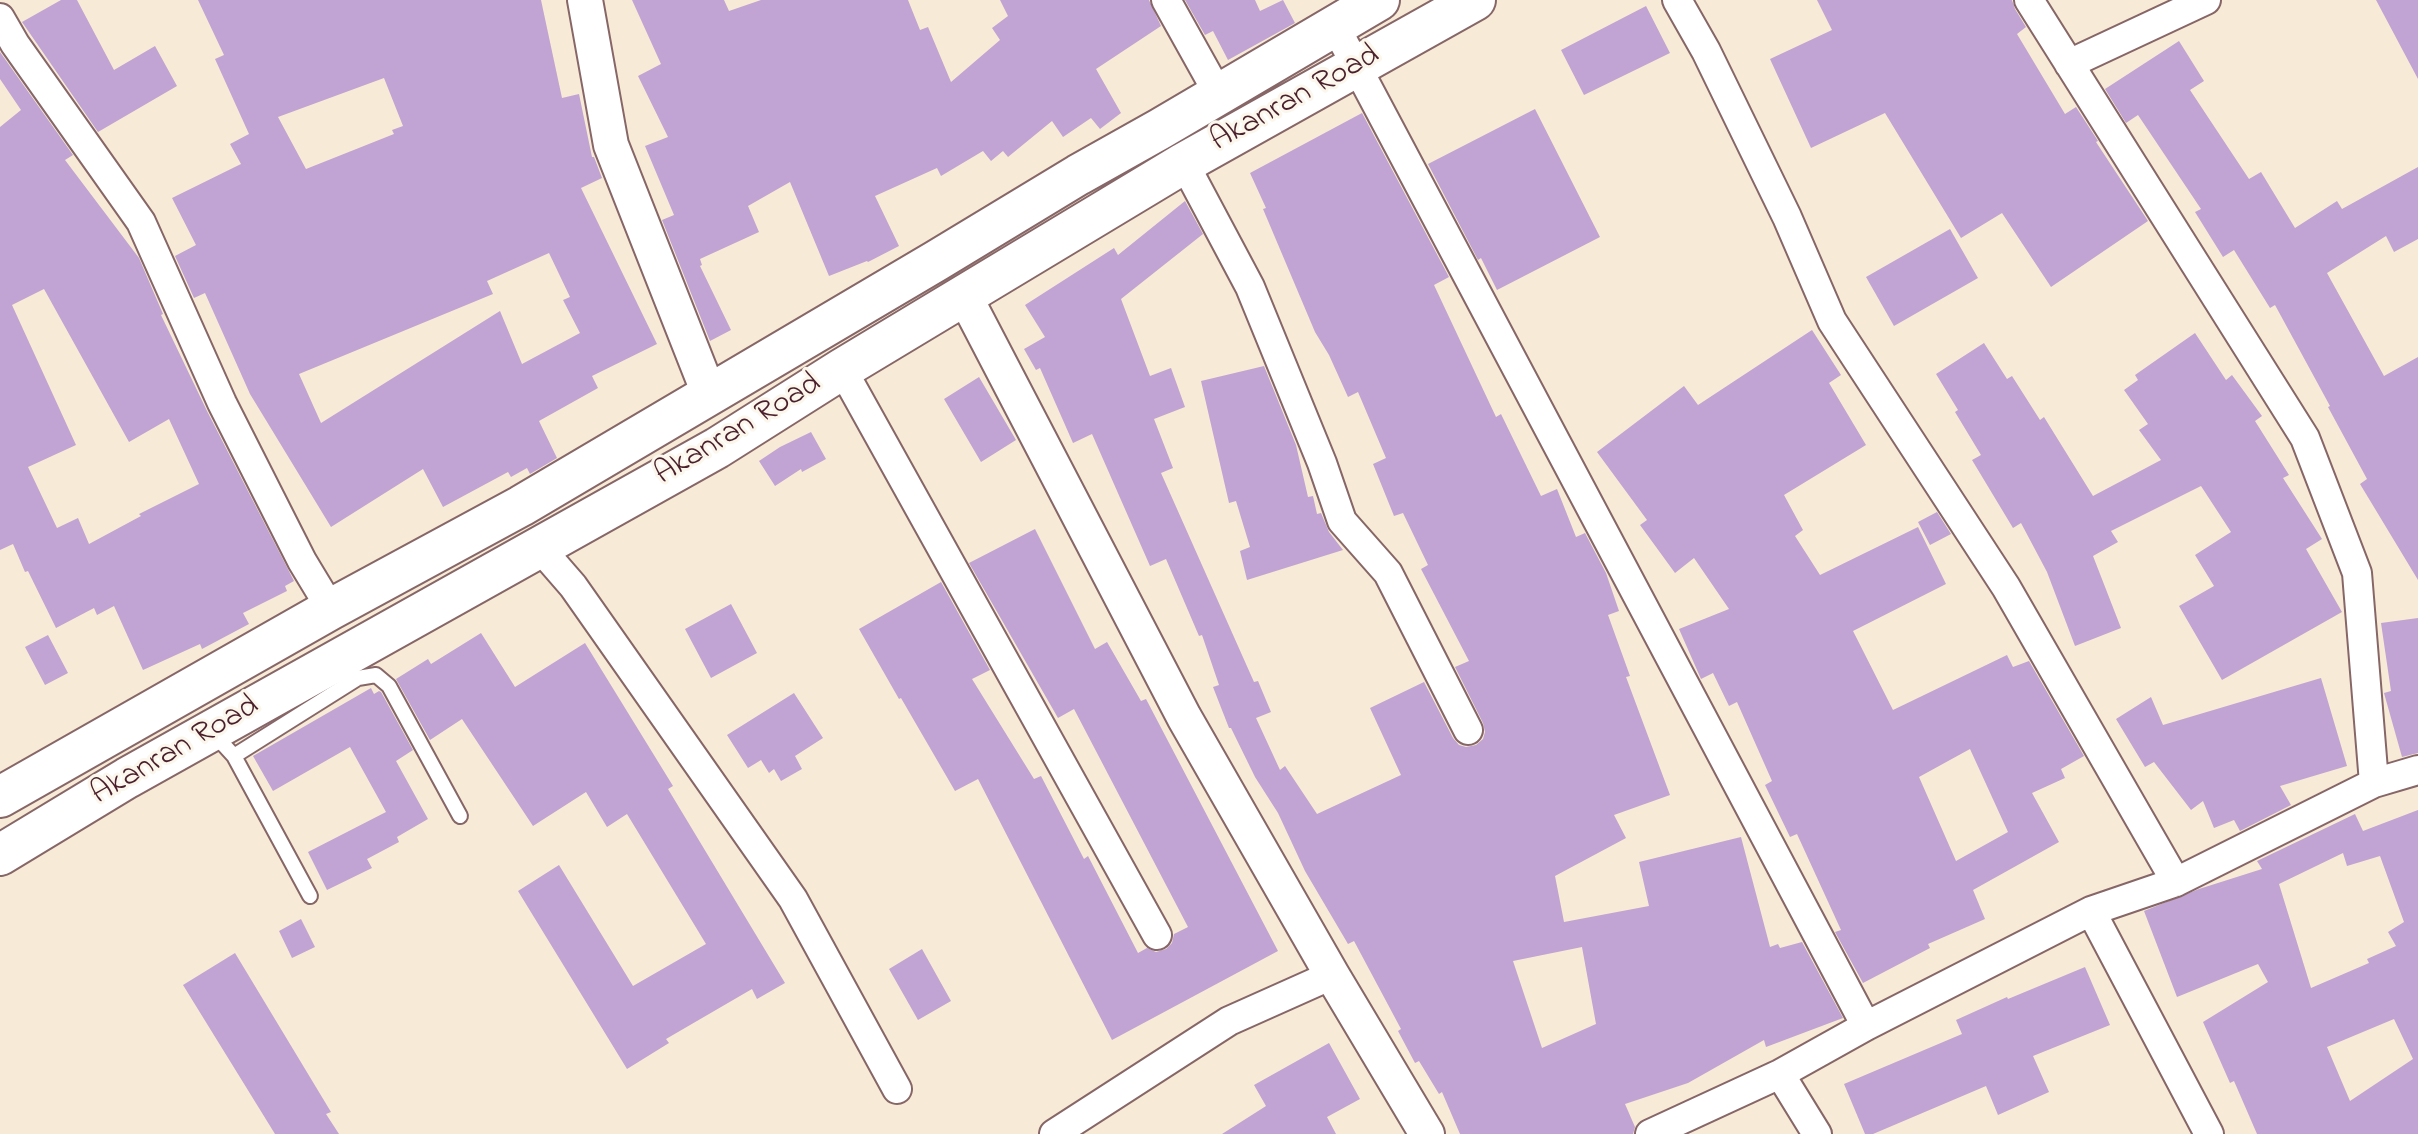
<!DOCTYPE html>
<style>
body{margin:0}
canvas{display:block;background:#f7ead6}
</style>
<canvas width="2418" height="1134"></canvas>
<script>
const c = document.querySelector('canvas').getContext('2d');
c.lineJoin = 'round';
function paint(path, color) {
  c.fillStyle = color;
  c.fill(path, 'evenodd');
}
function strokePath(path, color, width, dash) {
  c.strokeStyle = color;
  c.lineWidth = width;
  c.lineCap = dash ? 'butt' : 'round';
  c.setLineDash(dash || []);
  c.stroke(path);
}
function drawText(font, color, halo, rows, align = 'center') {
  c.font = font + ' "Indie Flower",sans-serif';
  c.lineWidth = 6;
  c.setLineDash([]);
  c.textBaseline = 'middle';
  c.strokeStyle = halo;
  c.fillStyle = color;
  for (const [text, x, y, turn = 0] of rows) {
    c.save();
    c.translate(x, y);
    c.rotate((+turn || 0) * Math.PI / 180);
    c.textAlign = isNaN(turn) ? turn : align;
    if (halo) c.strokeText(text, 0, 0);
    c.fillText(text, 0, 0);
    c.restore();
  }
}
paint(new Path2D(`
 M61,0H77L114,70L155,46L177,86L98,132L22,22Z
 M198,0H541L562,98L579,94L592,157H594L602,178L581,188L657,344L592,376L598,388L539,421L557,458L530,474L527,468L511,477L508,472L443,507L423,469L331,527L250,394L205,293L194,298L175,256L196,245L172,198L241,164L230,144L249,134L215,59L224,55ZM384,78L403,126L392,130L394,134L306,169L278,117ZM549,253L570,297L563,300L580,333L522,364L500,311L321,423L299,374L493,294L487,281Z
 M632,0H724L729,11L761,0H908L920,30L928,27L951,82L1000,40L992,28L1008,16L1000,0H1149L1161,26L1096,69L1121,113L1100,129L1091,118L1063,137L1052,121L1008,157L1003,151L991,161L983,151L941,176L937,168L875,196L899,246L868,262L867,261L829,276L790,182L748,206L759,232L700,259L702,265L700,266L731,330L710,341L662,220L674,215L645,146L668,137L638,76L661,64Z
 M1185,0H1255L1260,11L1283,0L1295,23L1228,60L1213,31L1205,35Z
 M1817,0H2012L2015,9L2026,27L2017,34L2065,114L2076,107L2098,141L2096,142L2148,221L2051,287L2002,213L1961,238L1885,113L1811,148L1770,59L1832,30Z
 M2376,0H2418V79Z
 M1646,6L1670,53L1584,95L1561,50Z
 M2179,41L2204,81L2190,90L2249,179L2261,172L2295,228L2337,201L2342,209L2418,167V239L2394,252L2386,236L2327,273L2384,376L2418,357V580L2360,484L2367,479L2328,407L2330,406L2275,305L2270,308L2234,250L2223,257L2195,212L2201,209L2138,115L2126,123L2105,89Z
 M0,52L73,155L65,160L139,258L163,314L161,315L207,411L294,581L285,586L287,591L243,613L249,624L202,649L200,644L143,670L114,606L97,615L94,608L56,628L28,571L25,572L13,544L0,550V127L21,110L0,79ZM44,289L129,442L169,419L199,484L139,514L141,516L89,544L78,518L57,528L28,467L76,445L12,305Z
 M1535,109L1600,237L1497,290L1481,258L1478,260L1428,164Z
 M1362,113L1449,277L1434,285L1496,417L1501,414L1541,496L1557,489L1576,537L1585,533L1606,573L1619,611L1608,615L1630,676L1626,677L1670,795L1614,815L1626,838L1555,876L1564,922L1649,906L1639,862L1741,837L1770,947L1778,944L1780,948L1802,942L1843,1018L1766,1047L1764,1040L1688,1083L1625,1104L1635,1127L1633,1134H1460L1442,1092L1439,1094L1419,1061L1415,1063L1398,1031L1401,1029L1354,941L1348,944L1305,871L1278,813L1255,777L1231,728H1229L1213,687L1219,685L1202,635L1199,636L1166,559L1150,566L1092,434L1073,443L1040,368L1036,370L1024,349L1045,337L1025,305L1114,248L1118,255L1185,201L1203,234L1121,299L1150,376L1171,368L1185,407L1154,419L1173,468L1161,473L1254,682L1258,681L1271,712L1256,718L1280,770L1285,766L1317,814L1401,775L1370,708L1424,682L1453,738L1459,745L1466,747L1476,745L1483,739L1485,732L1483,723L1455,667L1469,661L1421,569L1428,565L1403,513L1394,516L1373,464L1386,458L1358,392L1348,397L1329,355L1315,332L1263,209L1266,208L1250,173ZM1582,947L1596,1024L1542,1048L1513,961Z
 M1950,229L1978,278L1894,326L1866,277Z
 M1812,330L1841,375L1829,383L1866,445L1784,495L1803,530L1795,536L1820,575L1918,527L1946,584L1853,631L1893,710L2007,655L2013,667L2029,661L2084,756L2061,769L2065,778L2032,793L2059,842L1973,890L1985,919L1928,944L1930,948L1863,983L1835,932L1841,930L1797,834L1790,837L1765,785L1772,781L1737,702L1729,706L1713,673L1701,679L1679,629L1729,609L1694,558L1675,573L1640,525L1647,520L1597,452L1684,386L1698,405ZM1970,749L2008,832L1956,861L1919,777Z
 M2195,333L2226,380L2232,375L2262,416L2255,421L2289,475L2283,478L2322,539L2306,549L2342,612L2222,680L2179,606L2214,586L2195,555L2231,532L2201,486L2111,531L2118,542L2093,556L2121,628L2075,646L2047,572L2021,523L2013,528L1972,460L1981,455L1955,412L1958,410L1936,374L1984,343L2007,379L2012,376L2040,420L2044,417L2093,496L2161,460L2139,430L2148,424L2124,390L2138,380L2135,375Z
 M1264,366L1296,445L1308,497L1313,496L1317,514L1321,513L1329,532L1343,550L1247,580L1240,551L1250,547L1236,501L1229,503L1201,381Z
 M979,377L1016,440L981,462L944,399Z
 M811,432L826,459L802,472L801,469L775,486L759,461L780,447Z
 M1937,512L1951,534L1930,545L1918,522Z
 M1035,529L1095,649L1107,642L1141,701L1146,699L1278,951L1112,1040L978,779L955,791L901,698L899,699L859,629L941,582L990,670L972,679L1034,779L1041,776L1084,859L1088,856L1138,953L1147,948L1156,952L1166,949L1172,943L1174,934L1188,927L1074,709L1058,718L969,563Z
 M731,604L757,653L711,678L685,629Z
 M2418,618V753L2402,757L2384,693L2391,691L2381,623Z
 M481,633L515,687L585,643L673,786L668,789L785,983L757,999L752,989L666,1039L669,1043L627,1069L518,891L559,865L633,986L706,944L627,814L607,827L586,792L533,826L462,719L430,740L396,679L428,659L431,664Z
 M48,635L68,673L45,685L25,647Z
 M2321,678L2347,766L2280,786L2291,805L2240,831L2234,820L2214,828L2203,801L2191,810L2154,762L2145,767L2116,719L2151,697L2163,725Z
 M371,688L374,694L379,691L381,692L413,750L396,761L428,819L397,837L399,842L367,859L372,868L327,890L308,852L386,812L350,747L273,791L253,756Z
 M794,693L823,738L795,756L802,769L781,781L774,769L769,773L761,760L748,768L727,735Z
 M2418,810V1134H2257L2234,1081L2230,1083L2203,1022L2268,982L2258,964L2177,997L2144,911L2199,889L2262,869L2257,861L2355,814L2363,831ZM2343,853L2347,866L2380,856L2404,922L2388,932L2396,946L2367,959L2369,963L2311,988L2279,884ZM2394,1019L2413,1059L2350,1101L2327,1047Z
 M301,919L315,947L292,958L279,931Z
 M922,949L951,1001L918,1020L889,969Z
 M235,953L331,1112L326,1114L339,1134H275L183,985Z
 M2085,967L2110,1025L2033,1056L2049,1092L1998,1115L1986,1086L1873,1134H1865L1844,1084L1962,1034L1956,1020L2007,997L2008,999Z
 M1329,1043L1360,1099L1327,1117L1336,1134H1222L1266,1106L1254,1085Z`), '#c1a4d3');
const service = new Path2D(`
 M212,732L234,756L310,896
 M234,756L358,678L376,675L389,686L460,816`);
const minor = new Path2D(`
 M1166,0L1219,95
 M1677,0L1706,51L1787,217L1832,321L2006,587L2176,882
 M2029,0L2305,438L2357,573L2374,783
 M0,18L15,44L141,222L222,403L302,561L331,609
 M1335,26L1866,1026
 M2069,64L2206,0
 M1184,163L1250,287L1322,463L1342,521L1388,573L1468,730
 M842,369L1157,935
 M540,548L573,586L793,899L897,1089
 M2091,911L2209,1134
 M1780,1074L1817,1134
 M1054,1134L1229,1021L1332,975
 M1650,1134L1780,1074L1866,1026L2091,911L2176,882L2374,783L2418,770`);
const tertiary = new Path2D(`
 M585,0L611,145L710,396
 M964,295L1184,717L1332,975L1427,1134`);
const secondary = new Path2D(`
 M0,797L331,609L521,506L936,261L1078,175L1160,129L1379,0
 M0,855L127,778L717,448L842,369L1184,163L1475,0`);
strokePath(service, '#876667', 18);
strokePath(minor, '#876667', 32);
strokePath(tertiary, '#876667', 38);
strokePath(secondary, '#876667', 44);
strokePath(service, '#fff', 14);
strokePath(minor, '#fff', 28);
strokePath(tertiary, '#fff', 34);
strokePath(secondary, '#fff', 40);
drawText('32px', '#4a1f2b', '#fbf7ec', [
 ["Akanran Road",1296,100,-29],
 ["Akanran Road",739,431,-31],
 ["Akanran Road",176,752,-30]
]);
</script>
